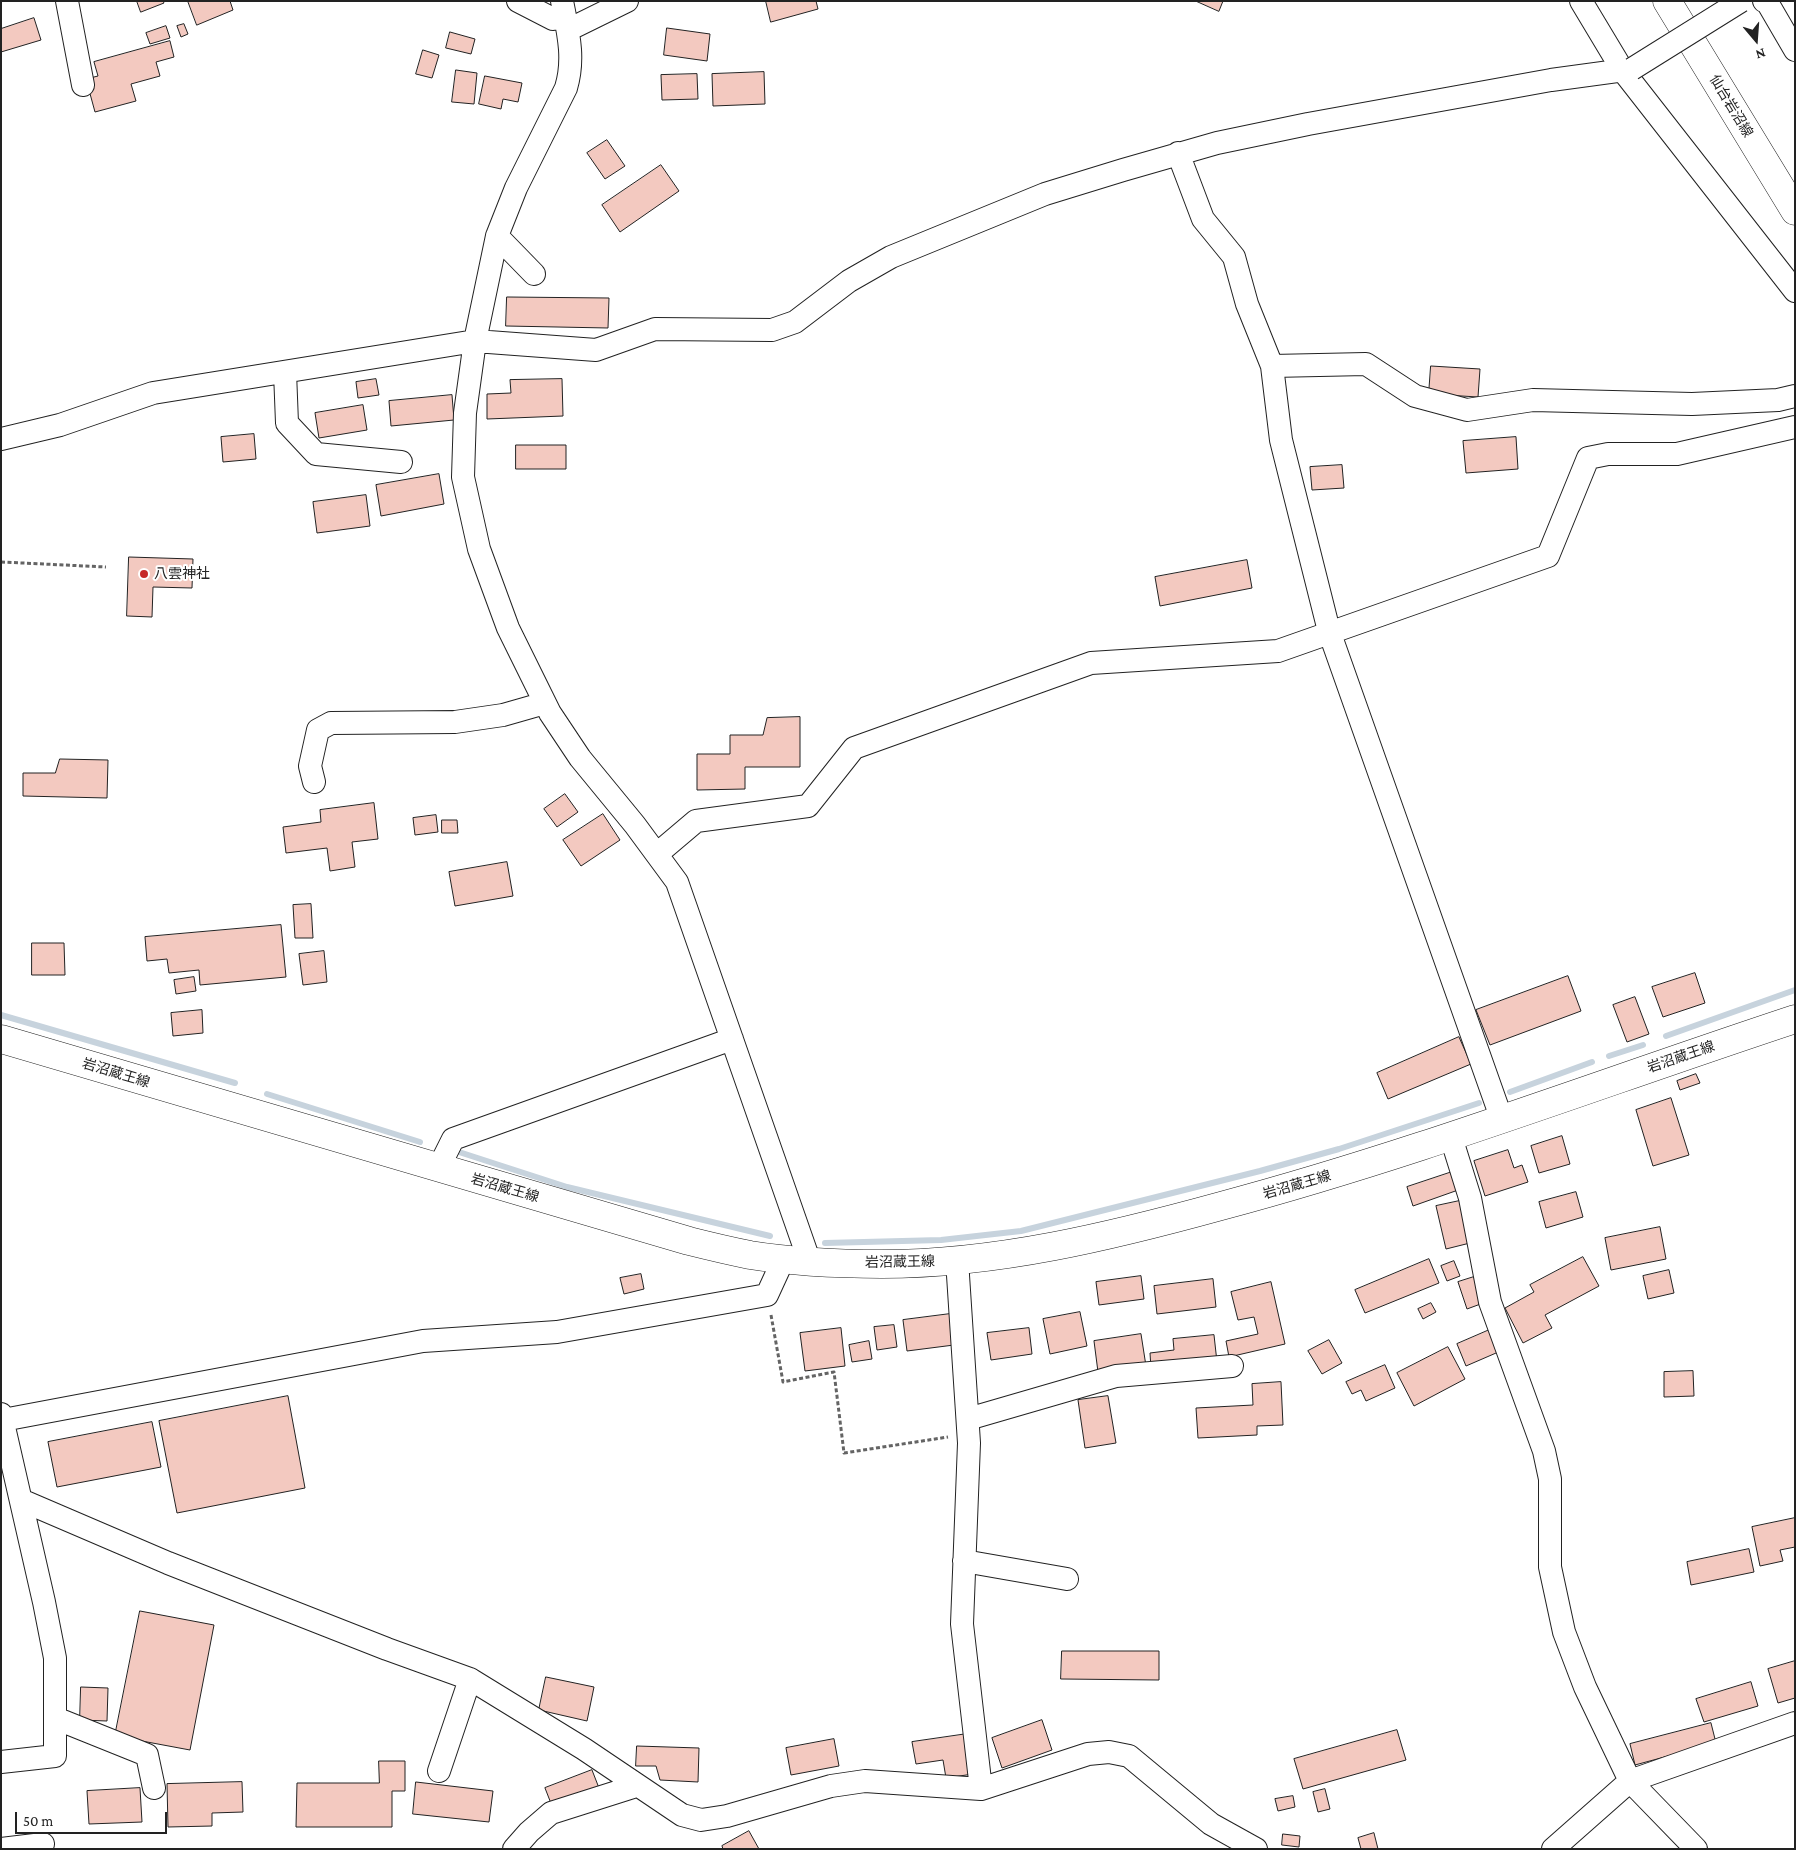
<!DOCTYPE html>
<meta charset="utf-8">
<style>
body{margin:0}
#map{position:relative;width:1796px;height:1850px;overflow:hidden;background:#fff;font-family:"Crimson Pro",serif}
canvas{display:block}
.frame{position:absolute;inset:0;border:2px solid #222;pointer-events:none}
.north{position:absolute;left:1731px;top:15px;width:50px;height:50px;-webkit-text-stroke:4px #fff;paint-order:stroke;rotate:162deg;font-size:14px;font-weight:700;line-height:20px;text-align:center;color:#222}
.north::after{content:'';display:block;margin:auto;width:18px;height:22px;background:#222;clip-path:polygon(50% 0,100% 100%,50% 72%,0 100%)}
.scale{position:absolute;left:15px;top:1812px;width:152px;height:22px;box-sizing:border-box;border:2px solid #222;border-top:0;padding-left:6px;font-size:15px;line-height:18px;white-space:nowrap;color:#222;-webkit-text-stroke:4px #fff;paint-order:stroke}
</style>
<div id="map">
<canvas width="1796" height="1850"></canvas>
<div class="frame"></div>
<div class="north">N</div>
<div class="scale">50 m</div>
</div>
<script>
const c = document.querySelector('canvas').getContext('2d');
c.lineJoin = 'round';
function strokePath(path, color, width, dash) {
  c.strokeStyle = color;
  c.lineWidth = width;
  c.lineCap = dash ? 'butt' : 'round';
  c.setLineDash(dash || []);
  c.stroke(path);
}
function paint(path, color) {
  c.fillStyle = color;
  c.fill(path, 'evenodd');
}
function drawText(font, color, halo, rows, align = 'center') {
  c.font = font + ' "Crimson Pro","Noto Sans JP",serif';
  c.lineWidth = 4;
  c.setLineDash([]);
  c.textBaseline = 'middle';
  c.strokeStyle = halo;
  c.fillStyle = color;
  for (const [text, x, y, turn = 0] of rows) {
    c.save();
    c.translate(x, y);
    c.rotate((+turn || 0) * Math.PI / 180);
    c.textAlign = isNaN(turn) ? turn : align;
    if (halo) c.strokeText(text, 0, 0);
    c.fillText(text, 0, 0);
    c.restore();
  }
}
strokePath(new Path2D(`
 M1,1015L235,1083
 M1666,1036L1795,990
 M1609,1056L1643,1045
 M1510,1092L1592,1062
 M267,1094L420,1142
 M459,1152L567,1187L770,1236
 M825,1243L941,1240L1021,1231L1260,1171L1339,1149L1479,1103`), '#c7d3dd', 6);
const building = new Path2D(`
 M137,1H163L164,3L141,12Z
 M188,1H230L233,10L197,25Z
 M766,1H816L818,9L771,22Z
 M1196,1H1223L1219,11Z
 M34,18L41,40L1,52V29Z
 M184,24L188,34L181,37L177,26Z
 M166,26L170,38L150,44L146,33Z
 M667,28L710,34L707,61L664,55Z
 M450,32L475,39L471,54L446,48Z
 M170,41L174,57L156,62L160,76L131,84L136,101L95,112L86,79L98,76L94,62Z
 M423,50L439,55L432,78L416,74Z
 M456,70L477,73L474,104L452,102Z
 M764,72L765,104L713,106L712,74Z
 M697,74L698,99L662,100L661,75Z
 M485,76L522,83L518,102L503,99L501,109L479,104Z
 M607,140L625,166L605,179L587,153Z
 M661,165L679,191L620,232L602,205Z
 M507,297L609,298L608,328L506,326Z
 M1431,366L1480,369L1478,397L1429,394Z
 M376,379L379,395L358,398L356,382Z
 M562,379L563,416L487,419V394L511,393L510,380Z
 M452,395L454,420L391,426L389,401Z
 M363,405L367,430L319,438L315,413Z
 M254,434L256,459L223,462L221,437Z
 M1516,437L1518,469L1466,473L1463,441Z
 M516,445H566V469H516Z
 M1342,465L1344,488L1312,490L1310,467Z
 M439,474L444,504L381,516L376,485Z
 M366,495L370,526L317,533L313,502Z
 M129,557L193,559L192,588L153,587L152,617L127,616Z
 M1247,560L1252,588L1160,606L1155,577Z
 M800,717V767H745V789L697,790V754H730V735H763L767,718Z
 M60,759L108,760L107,798L23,796V773H55Z
 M565,794L578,812L557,827L544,809Z
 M374,803L378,839L352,842L355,867L330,871L327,848L286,853L283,827L321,822L320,810Z
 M603,814L620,840L581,866L563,840Z
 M436,815L438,832L415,835L413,818Z
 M442,820H457L458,833H442Z
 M507,862L513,896L455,906L449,872Z
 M311,904L313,938H295L293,905Z
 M281,925L286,977L200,985L199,970L169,973L167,959L147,961L145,937Z
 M32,943H64L65,975H32Z
 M324,951L327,982L303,985L299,954Z
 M1695,973L1705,1003L1663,1017L1652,987Z
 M1568,976L1581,1011L1490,1045L1476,1010Z
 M194,977L196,991L176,994L174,980Z
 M1635,997L1649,1034L1627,1042L1613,1005Z
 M202,1010L203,1033L173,1036L171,1013Z
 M1459,1037L1471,1064L1388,1099L1377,1073Z
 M1696,1074L1700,1083L1680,1090L1677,1081Z
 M1671,1098L1689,1155L1653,1166L1636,1110Z
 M1562,1136L1570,1164L1539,1173L1531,1146Z
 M1508,1150L1514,1168L1522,1165L1528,1182L1485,1196L1474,1161Z
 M1455,1171L1461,1189L1413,1206L1407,1187Z
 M1576,1192L1583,1217L1546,1228L1539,1202Z
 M1464,1200L1474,1242L1446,1249L1436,1206Z
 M1660,1227L1666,1259L1611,1270L1605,1238Z
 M1583,1257L1599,1286L1545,1315L1552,1328L1523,1343L1505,1308L1534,1292L1530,1285Z
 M1429,1259L1439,1283L1365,1313L1355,1290Z
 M1454,1261L1460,1276L1447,1281L1441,1266Z
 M1669,1270L1674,1293L1648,1299L1643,1276Z
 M641,1274L644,1289L624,1294L620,1278Z
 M1141,1276L1144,1299L1099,1305L1096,1282Z
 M1477,1276L1486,1302L1467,1309L1458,1282Z
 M1213,1279L1216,1307L1157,1314L1154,1286Z
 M1271,1282L1285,1344L1229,1357L1226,1341L1258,1334L1254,1317L1238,1320L1231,1292Z
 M1431,1303L1436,1312L1423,1319L1418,1309Z
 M1080,1312L1087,1346L1050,1354L1043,1319Z
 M950,1314L954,1345L907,1351L903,1320Z
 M894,1325L897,1347L877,1350L874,1327Z
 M841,1328L845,1366L805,1371L800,1333Z
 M1029,1328L1032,1354L991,1360L987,1333Z
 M1494,1328L1503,1350L1466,1366L1457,1344Z
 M1141,1334L1146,1366L1098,1372L1094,1341Z
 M1214,1335L1217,1362L1151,1369L1150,1353L1174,1350L1173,1339Z
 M1329,1340L1342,1363L1322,1374L1308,1351Z
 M869,1341L872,1359L852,1362L849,1345Z
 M1448,1347L1465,1379L1414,1406L1397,1373Z
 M1385,1365L1395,1388L1366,1401L1361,1390L1352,1394L1346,1382Z
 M1693,1371L1694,1396L1664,1397V1372Z
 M1281,1382L1283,1425L1257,1426V1435L1198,1438L1196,1408L1253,1405L1252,1384Z
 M288,1396L305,1488L177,1513L159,1421Z
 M1108,1396L1116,1443L1085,1448L1078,1400Z
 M152,1422L161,1467L57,1487L48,1442Z
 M1795,1518V1547L1780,1550L1783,1561L1760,1566L1752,1527Z
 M1749,1549L1754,1572L1691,1585L1687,1562Z
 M140,1611L214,1625L190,1750L115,1736Z
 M1062,1651H1159V1680L1061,1679Z
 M1795,1661V1698L1778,1703L1768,1669Z
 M546,1677L594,1687L587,1721L539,1710Z
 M1751,1682L1758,1706L1704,1722L1696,1699Z
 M81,1687L108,1688L107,1721L80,1720Z
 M1042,1720L1052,1750L1002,1768L992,1738Z
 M1711,1723L1716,1743L1635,1765L1630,1744Z
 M1397,1730L1406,1760L1303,1789L1294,1759Z
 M967,1734L973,1774L946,1778L943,1760L916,1764L912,1742Z
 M834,1739L839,1766L791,1775L786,1748Z
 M637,1746L699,1748L698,1782L660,1780L656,1766H636Z
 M379,1761H405V1791H392V1827H296L297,1783H379Z
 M592,1770L599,1788L552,1806L545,1788Z
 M242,1782L243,1812L212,1813V1826L168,1827L167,1784Z
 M416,1782L493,1791L489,1822L413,1814Z
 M140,1788L142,1822L89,1824L87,1791Z
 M1325,1789L1330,1809L1318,1812L1313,1792Z
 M1293,1796L1295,1807L1278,1811L1275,1799Z
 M749,1831L759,1849H723L722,1846Z
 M1374,1833L1378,1849H1361L1358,1838Z
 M1283,1834L1300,1836L1299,1847L1282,1845Z`);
paint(building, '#f3c9c0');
strokePath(building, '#222', 1);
const minor = new Path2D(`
 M67,1L83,85
 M518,1L553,19L565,17
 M562,1C568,32 575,58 566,88L516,188L497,236L475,341L465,413L463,477L479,549L508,628L550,713L580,758L635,825L677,882L809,1260
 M1581,1L1623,71L1795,291
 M1764,1L1767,2L1795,50
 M568,30L627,1
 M1178,153L1203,219L1234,257L1247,304L1272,366L1281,440L1329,631L1502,1120
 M497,236L534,274
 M1272,366L1366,364L1415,396L1467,410L1533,400L1692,404L1778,400L1795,396
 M285,372L287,423L316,454L401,462
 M1,439L60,425L153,393L475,341L596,350L655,329L772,330L795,322L849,281L891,257L1045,194L1123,170L1217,143L1308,124L1551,80L1632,69
 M314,782L310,766L318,730L331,723L455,722L503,715L545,703
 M657,854L696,821L808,806L854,748L1091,663L1278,651L1548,556L1588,458L1608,454H1677L1795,427
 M1451,1137L1470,1198L1490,1302L1544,1451L1550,1479V1567L1564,1632L1585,1687L1630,1781L1696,1849
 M438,1169L453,1139L732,1039
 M957,1260L969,1443L962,1624L981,1789
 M1,1414L44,1602L55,1658V1756L1,1762
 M968,1419L1116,1376L1232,1366
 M3,1420L423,1341L557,1332L767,1295L784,1258
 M21,1500L168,1563L387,1649L470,1679L584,1749L682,1815L701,1820L727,1816L831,1786L865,1781L981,1789L1088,1754L1109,1752L1129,1756L1211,1824L1256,1849
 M964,1561L1067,1579
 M55,1718L147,1755L154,1788
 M439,1771L470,1679
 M1,1849L43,1844
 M514,1849L529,1832L551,1813L636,1786
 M1553,1849L1630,1781L1795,1723`);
const major = new Path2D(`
 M1667,1L1795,211
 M1,1039L689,1241C709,1246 730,1251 750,1255C793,1262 839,1264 882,1264C997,1264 1112,1236 1221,1206C1416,1154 1604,1082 1795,1019`);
strokePath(minor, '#222', 24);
strokePath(major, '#222', 29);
strokePath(new Path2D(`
 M1,562L106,567
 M771,1315L783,1382L834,1372L844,1453L948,1437`), '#646464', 3, [4, 2.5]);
strokePath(minor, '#fff', 22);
strokePath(major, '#fff', 28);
const minorBridge = new Path2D(`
 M1632,69L1741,1`);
strokePath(minorBridge, '#222', 24, []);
strokePath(minorBridge, '#fff', 22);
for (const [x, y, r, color] of [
 [144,574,5,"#c62828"]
]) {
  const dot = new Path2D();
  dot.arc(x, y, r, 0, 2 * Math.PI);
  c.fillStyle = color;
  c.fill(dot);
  strokePath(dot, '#fff', 2);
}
drawText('14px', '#222', '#fff', [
 ["仙台岩沼線",1731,106,59],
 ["岩沼蔵王線",1681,1057,-19],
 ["岩沼蔵王線",116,1073,17],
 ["岩沼蔵王線",1297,1185,-16],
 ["岩沼蔵王線",505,1188,16],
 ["岩沼蔵王線",900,1262,-1]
]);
drawText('14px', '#222', '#fff', [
 ["八雲神社",154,574]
], 'left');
</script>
